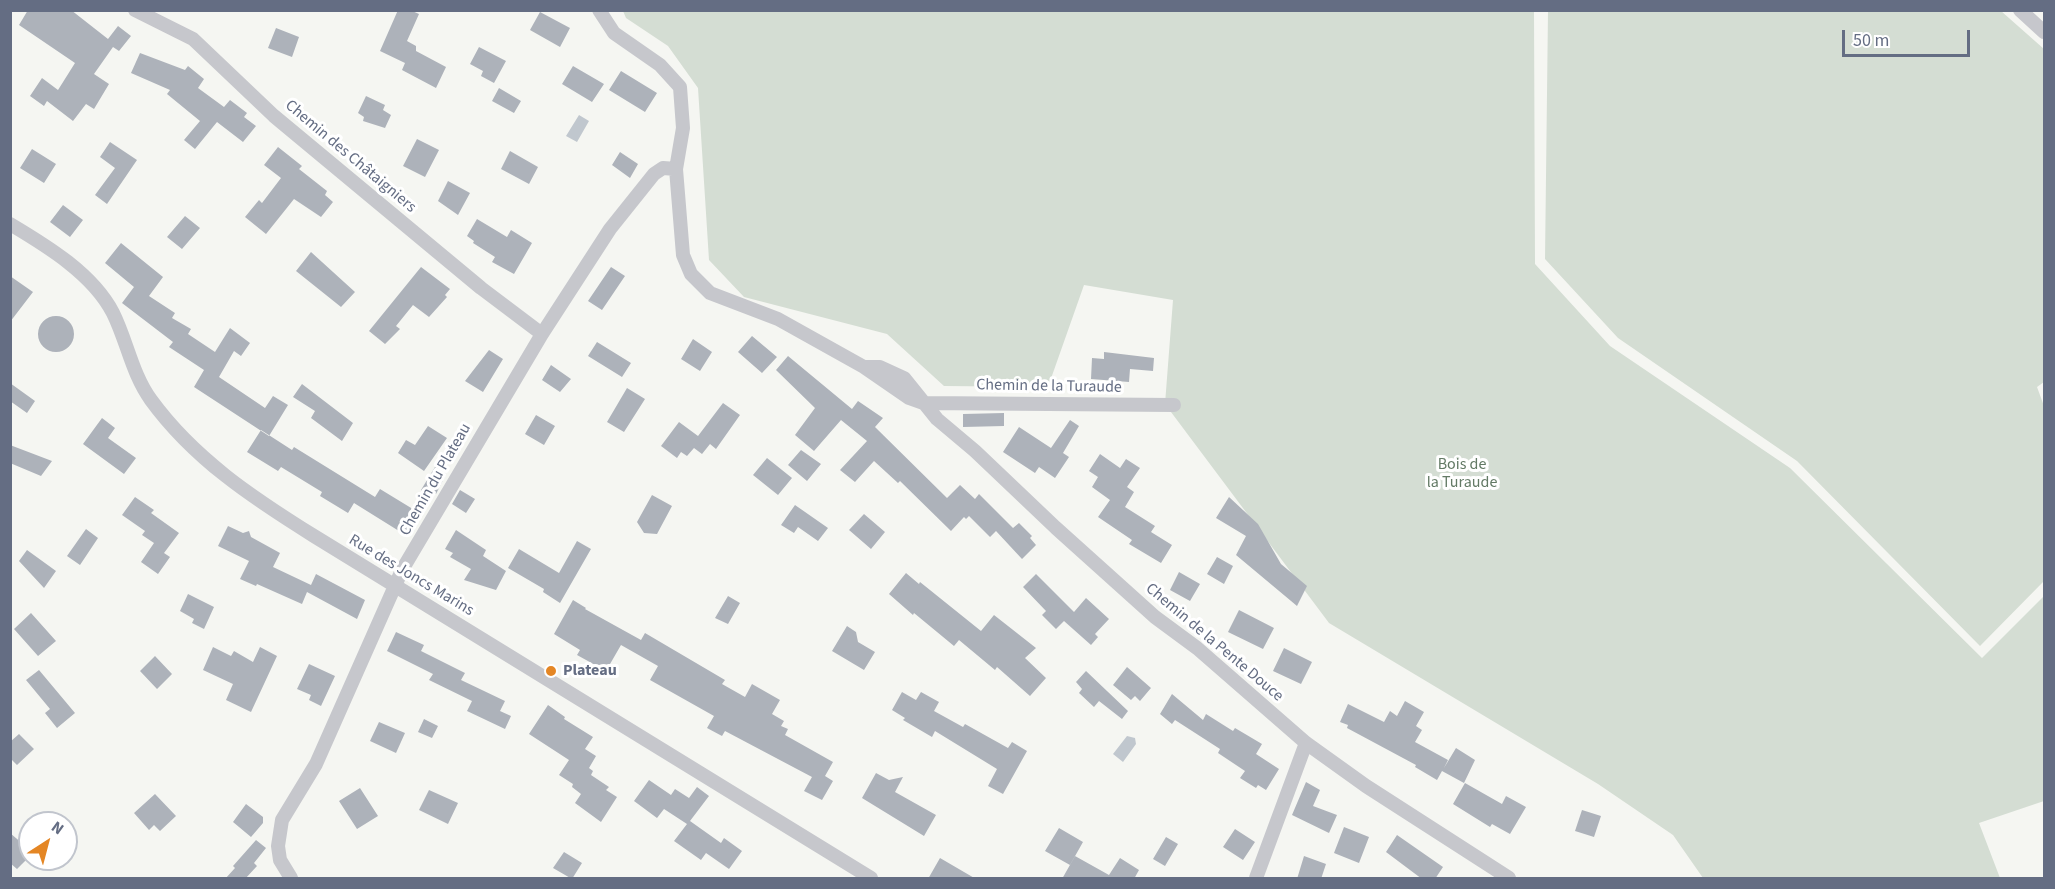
<!DOCTYPE html>
<meta charset="utf-8">
<style>
body{margin:0}
#map{position:relative;width:2055px;height:889px;overflow:hidden;background:#f5f6f2;font-family:"Source Sans 3",sans-serif}
canvas{display:block}
.frame{position:absolute;inset:0;border:12px solid #646d83;pointer-events:none}
.north{position:absolute;left:18px;top:811px;width:60px;height:60px;box-sizing:border-box;background:#fff;border:2px solid #c1c5cd;border-radius:50%;rotate:36deg;font-size:16px;font-weight:700;line-height:24px;text-align:center;color:#646d83}
.north::after{content:'';display:block;margin:auto;width:21px;height:27px;background:#e48624;clip-path:polygon(50% 0,100% 100%,50% 72%,0 100%)}
.scale{position:absolute;left:1842px;top:30px;width:128px;height:27px;box-sizing:border-box;border:3px solid #646d83;border-top:0;padding-left:8px;font-size:18px;line-height:21px;white-space:nowrap;color:#646d83;-webkit-text-stroke:4px #fff;paint-order:stroke}
</style>
<div id="map">
<canvas width="2055" height="889"></canvas>
<div class="frame"></div>
<div class="north">N</div>
<div class="scale">50 m</div>
</div>
<script>
const c = document.querySelector('canvas').getContext('2d');
c.lineJoin = 'round';
function paint(path, color) {
  c.fillStyle = color;
  c.fill(path, 'evenodd');
}
function strokePath(path, color, width, dash) {
  c.strokeStyle = color;
  c.lineWidth = width;
  c.lineCap = dash ? 'butt' : 'round';
  c.setLineDash(dash || []);
  c.stroke(path);
}
function drawText(font, color, halo, rows, align = 'center') {
  c.font = font + ' "Source Sans 3",sans-serif';
  c.lineWidth = 6;
  c.setLineDash([]);
  c.textBaseline = 'middle';
  c.strokeStyle = halo;
  c.fillStyle = color;
  for (const [text, x, y, turn = 0] of rows) {
    c.save();
    c.translate(x, y);
    c.rotate((+turn || 0) * Math.PI / 180);
    c.textAlign = isNaN(turn) ? turn : align;
    if (halo) c.strokeText(text, 0, 0);
    c.fillText(text, 0, 0);
    c.restore();
  }
}
paint(new Path2D(`
 M623,11H1534L1535,264L1610,346L1790,468L1982,658L2044,596V801L1979,823L2000,878H1703L1673,835L1598,784L1329,623L1165,404L1173,300L1084,285L1048,387L944,386L887,334L744,297L709,260L698,88L668,46L626,18Z
 M1548,11H2001L2044,49V382L2037,387L2044,406V581L1980,646L1797,461L1618,338L1545,259Z`), '#d4ddd3');
paint(new Path2D(`
 M579,115L589,121L577,142L566,136Z
 M1127,736L1135,738L1136,744L1123,762L1113,754Z`), '#c0c7ce');
paint(new Path2D(`
 M28,10H71L108,39L118,26L131,36L119,51L113,47L94,74L109,84L94,109L86,104L73,121L47,101L44,106L30,96L42,78L58,90L75,63L19,25Z
 M398,10H410L419,14L407,41L416,46V51L446,67L436,88L402,70L405,63L380,51Z
 M540,12L570,28L560,47L530,30Z
 M276,28L299,37L292,57L268,48Z
 M479,47L506,61L494,83L481,76L483,71L470,64Z
 M140,53L185,70L188,66L204,79L198,88L224,107L230,100L247,113L244,117L256,126L243,142L217,122L195,149L184,140L200,121L167,94L170,90L131,73Z
 M573,66L604,84L592,102L562,84Z
 M621,71L657,93L645,112L609,90Z
 M499,88L521,101L514,113L492,101Z
 M366,96L385,105L383,110L391,115L385,128L363,121L364,117L358,113Z
 M417,139L439,150L425,177L403,166Z
 M110,142L137,160L107,204L95,195L115,168L100,157Z
 M278,147L302,166L299,169L327,191L325,195L333,202L321,217L294,199L266,234L245,217L259,200L262,203L281,178L264,165Z
 M32,149L56,164L44,183L20,168Z
 M510,151L538,167L529,184L501,169Z
 M620,152L638,164L630,178L612,165Z
 M448,181L470,193L458,215L438,201Z
 M63,205L83,220L70,237L50,222Z
 M185,216L200,228L182,249L167,237Z
 M477,219L507,237L511,230L532,243L514,274L492,262L495,257L473,243L474,241L467,236Z
 M121,243L163,277L149,296L175,313L172,318L191,329L188,334L215,352L230,328L250,343L241,356L234,351L219,377L265,408L273,396L288,405L269,436L194,387L204,370L169,347L173,342L122,303L134,287L105,263Z
 M311,252L355,292L341,307L296,271Z
 M421,267L450,289L445,295L447,297L429,317L413,305L396,326L400,329L385,344L369,331Z
 M611,267L625,276L602,310L588,301Z
 M10,276L33,292L10,322Z
 M38 334a18 18 0 1 1 36 0a18 18 0 1 1-36 0Z
 M752,336L777,357L762,373L738,352Z
 M693,339L712,352L700,371L681,359Z
 M597,342L631,363L622,377L588,356Z
 M489,350L503,359L483,392L465,381Z
 M1104,352L1154,358L1153,371L1130,369L1129,382L1091,379L1092,358L1104,359Z
 M788,356L852,409L858,401L883,418L875,427L947,498L960,485L975,499L979,494L1013,528L1019,523L1032,536L1030,538L1036,545L1022,559L996,531L990,537L969,516L966,519L964,517L951,531L900,481L898,483L874,461L855,482L840,470L867,441L841,420L814,451L795,435L815,408L776,370Z
 M551,365L571,379L560,392L542,380Z
 M10,383L35,401L27,413L10,401Z
 M302,384L353,423L342,441L311,418L315,411L293,397Z
 M627,388L645,399L624,432L607,422Z
 M723,403L740,415L716,449L710,444L702,454L694,448L687,456L681,452L677,458L661,446L679,422L698,436Z
 M1004,413V426L963,427V414Z
 M536,415L555,426L544,445L525,434Z
 M102,418L115,428L108,438L136,458L124,474L83,444Z
 M1070,420L1079,426L1063,453L1069,457L1055,478L1039,467L1035,473L1003,452L1019,427L1051,448Z
 M428,426L447,438L424,471L398,453L406,440L415,445Z
 M261,430L292,450L294,447L375,497L380,489L421,514L407,536L354,503L348,513L320,496L322,492L281,467L278,471L247,452Z
 M10,445L52,461L41,476L10,463Z
 M801,450L821,464L807,481L788,465Z
 M1100,454L1120,468L1126,459L1140,468L1127,487L1134,492L1125,507L1155,526L1151,532L1172,545L1161,563L1129,544L1132,540L1098,517L1110,500L1092,487L1098,477L1089,471Z
 M767,458L792,478L778,495L753,475Z
 M435,467L446,474L436,494L434,493L431,498L421,490Z
 M460,490L475,499L466,513L452,504Z
 M652,495L672,506L657,534L644,533L637,522Z
 M135,497L154,510L151,513L179,533L164,553L170,557L158,574L141,562L154,543L142,535L145,531L122,515Z
 M1229,497L1258,524L1281,564L1307,586L1297,606L1236,555L1246,536L1216,518Z
 M795,505L828,528L818,541L798,527L794,533L781,525Z
 M864,514L885,532L871,549L849,530Z
 M228,526L243,533L249,531L251,537L280,553L273,567L311,585L316,574L365,600L357,619L307,592L302,604L257,584L256,586L240,579L249,561L218,546Z
 M86,529L98,538L80,565L67,556Z
 M456,530L486,550L483,556L506,571L496,590L464,580L471,569L450,557L453,553L445,549Z
 M577,541L591,549L560,603L543,592L544,589L508,568L519,549L559,573Z
 M27,550L56,571L44,588L19,561Z
 M1217,557L1233,566L1224,584L1207,574Z
 M1179,572L1200,584L1190,601L1170,590Z
 M906,573L919,584L920,582L981,631L994,615L1036,648L1025,658L1046,678L1030,696L997,667L995,670L959,640L954,646L914,613L913,615L889,594Z
 M1036,574L1074,612L1086,598L1109,619L1095,634L1098,637L1091,645L1064,621L1056,629L1042,615L1046,611L1023,587Z
 M188,594L214,607L204,629L192,623L194,619L180,611Z
 M728,596L740,603L728,624L715,618Z
 M573,600L586,608L585,609L641,640L645,633L725,680L722,684L745,697L752,684L780,700L772,714L784,721L781,726L788,729L785,735L833,762L825,776L833,781L822,800L804,791L812,777L725,731L722,736L707,728L714,716L650,680L658,666L621,645L606,671L577,655L580,650L554,634Z
 M1239,610L1274,628L1263,649L1228,632Z
 M31,613L56,641L38,656L14,629Z
 M847,626L856,632L858,642L875,652L864,670L832,651Z
 M396,632L424,645L421,651L465,673L461,680L505,701L500,711L511,716L505,729L467,711L472,701L429,680L433,674L387,651Z
 M213,647L231,656L234,651L253,662L260,647L277,656L251,712L226,700L233,684L203,670Z
 M1284,648L1312,662L1301,684L1273,671Z
 M155,656L172,674L157,689L140,671Z
 M309,664L335,676L321,706L309,700L311,695L297,689Z
 M1127,667L1151,688L1140,701L1135,696L1131,700L1113,685Z
 M39,670L75,713L57,728L45,713L50,709L26,680Z
 M1086,671L1128,711L1122,719L1099,701L1094,707L1079,693L1082,689L1076,682Z
 M902,692L916,700L921,692L939,702L934,711L963,727L965,724L1008,748L1012,742L1027,751L1003,794L988,786L997,769L935,731L932,737L903,720L905,718L892,710Z
 M1172,694L1203,720L1206,714L1233,731L1235,728L1262,744L1256,754L1279,769L1266,790L1258,785L1256,788L1240,778L1245,771L1218,753L1220,749L1175,720L1172,724L1160,714Z
 M1405,701L1424,712L1416,726L1422,730L1415,742L1448,760L1444,768L1456,748L1475,760L1464,783L1442,771L1437,780L1415,767L1416,765L1347,728L1348,725L1340,722L1348,704L1384,722L1390,711L1397,716Z
 M548,705L565,717L564,719L593,737L585,749L596,756L589,768L593,771L591,775L609,787L606,790L617,797L601,822L575,803L581,794L572,787L573,784L559,775L569,760L529,734Z
 M424,719L438,726L432,738L418,732Z
 M379,722L405,733L396,753L370,741Z
 M19,734L34,749L17,765L10,758V742Z
 M876,773L889,780L903,777L895,792L936,815L924,836L862,798Z
 M649,780L671,795L675,789L689,798L697,787L709,796L690,821L721,843L724,838L742,851L729,869L706,853L701,860L674,841L687,824L664,809L657,818L634,801Z
 M1306,782L1320,790L1313,806L1337,815L1329,833L1292,815Z
 M1465,783L1502,804L1506,796L1526,807L1510,834L1492,824L1490,827L1453,804Z
 M360,788L378,816L357,829L339,801Z
 M429,790L458,803L448,824L419,810Z
 M155,794L176,816L160,831L154,825L149,830L134,813Z
 M246,804L263,817V823L251,837L233,822Z
 M1582,810L1601,816L1594,837L1575,831Z
 M1344,827L1369,837L1359,863L1334,853Z
 M1059,828L1083,842L1070,865L1045,851Z
 M1235,829L1255,842L1243,860L1223,847Z
 M10,833L30,850V856L17,869L10,863Z
 M1397,835L1443,867L1435,879H1422L1386,852Z
 M1166,837L1178,844L1165,866L1153,859Z
 M256,840L266,848L254,863L257,866L245,879H225L235,868L233,866Z
 M564,852L582,863L572,879L553,868Z
 M1075,856L1109,875L1120,858L1139,870L1134,879H1062Z
 M1304,856L1326,864L1321,879H1297Z
 M940,858L976,879H928Z`), '#adb2ba');
strokePath(new Path2D(`
 M135,10L193,39L274,116L481,288L542,334
 M599,10L614,33L660,65L680,87L683,128L676,169L683,255L691,274L710,293L778,319L864,367L909,398L923,403L1174,405
 M2020,10L2044,32
 M10,224C47,246 93,274 113,313C127,341 132,374 151,400C194,459 253,498 314,536L871,878
 M864,367H880L904,378L937,419L975,451L1056,528L1155,617L1197,648L1306,743L1366,786L1509,878
 M291,878L280,860L278,846L282,820L316,764L402,570L542,334L610,229L654,174L663,168L676,169
 M1256,878L1306,743`), '#c6c7cc', 14);
for (const [x, y, r, color] of [
 [551,671,6,"#e48624"]
]) {
  const dot = new Path2D();
  dot.arc(x, y, r, 0, 2 * Math.PI);
  c.fillStyle = color;
  c.fill(dot);
  strokePath(dot, '#fff', 2);
}
drawText('16px', '#646d83', '#fff', [
 ["Chemin des Châtaigniers",350,157,40],
 ["Chemin de la Turaude",1049,387,1],
 ["Chemin du Plateau",436,480,-60],
 ["Rue des Joncs Marins",411,576,31],
 ["Chemin de la Pente Douce",1214,643,40]
]);
drawText('16px', '#637a65', '#fff', [
 ["Bois de",1462,465],
 ["la Turaude",1462,483]
]);
drawText('bold 16px', '#646d83', '#fff', [
 ["Plateau",563,671]
], 'left');
</script>
